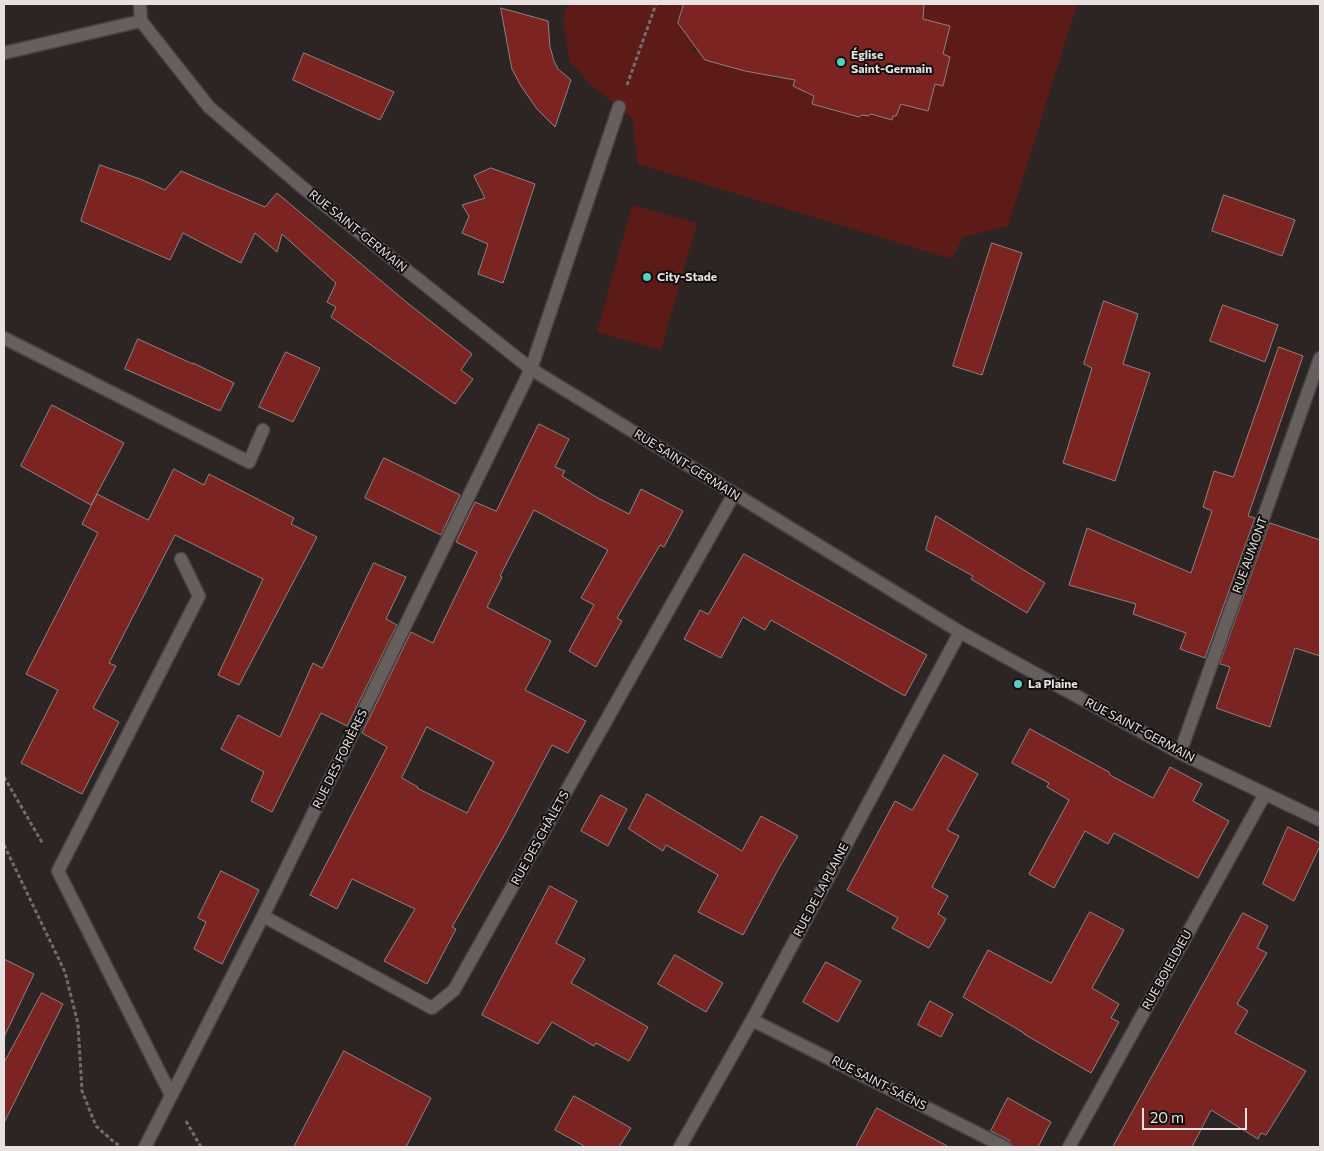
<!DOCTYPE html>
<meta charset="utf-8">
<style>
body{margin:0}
#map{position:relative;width:1324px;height:1151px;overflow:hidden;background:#2c2524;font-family:Commissioner,sans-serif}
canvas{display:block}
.frame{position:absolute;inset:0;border:5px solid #e7e2e1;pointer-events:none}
.scale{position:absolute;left:1142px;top:1108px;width:105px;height:22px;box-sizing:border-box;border:2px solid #e7e2e1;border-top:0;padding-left:6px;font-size:15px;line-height:18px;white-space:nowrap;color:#e7e2e1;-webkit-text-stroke:4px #120f0f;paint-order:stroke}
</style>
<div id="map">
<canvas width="1324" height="1151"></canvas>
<div class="frame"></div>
<div class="scale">20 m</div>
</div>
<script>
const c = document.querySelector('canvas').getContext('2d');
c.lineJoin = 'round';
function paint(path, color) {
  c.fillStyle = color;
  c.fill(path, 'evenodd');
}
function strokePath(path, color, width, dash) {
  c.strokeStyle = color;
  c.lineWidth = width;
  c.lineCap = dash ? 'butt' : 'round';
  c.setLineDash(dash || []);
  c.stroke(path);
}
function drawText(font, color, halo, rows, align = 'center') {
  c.font = font + ' Commissioner,sans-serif';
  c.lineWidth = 4;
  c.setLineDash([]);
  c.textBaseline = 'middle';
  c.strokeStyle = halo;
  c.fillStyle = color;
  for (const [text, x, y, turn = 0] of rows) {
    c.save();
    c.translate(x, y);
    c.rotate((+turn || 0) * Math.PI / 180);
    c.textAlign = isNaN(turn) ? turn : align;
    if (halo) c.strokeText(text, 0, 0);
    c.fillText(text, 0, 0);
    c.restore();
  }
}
paint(new Path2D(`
 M568,4H684L680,18L677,21L682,28L700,25L695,47L692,49L694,52C710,45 739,70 756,73C762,74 769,72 775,72L773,78L778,80L780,73L817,83L812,104L859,117L862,115L868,116L875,111L880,117L891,120L893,116H896L897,114L894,113L897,103L928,111L936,81L943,85L950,57H942L950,27L920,18L924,9L923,4H1077L1008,226L963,237L952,259L638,164L632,118L591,85L570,62L563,19Z
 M632,205L697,223L661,350L597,332Z`), '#5d1b18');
const building = new Path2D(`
 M684,4H924L923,19L950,26L943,54L950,57L943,86L935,84L928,111L901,104L896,116H893L892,120L871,114L868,116L862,115L859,117L812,104L814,96L793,86L795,80L745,71L705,60L678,23Z
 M501,8L548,21L550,47L554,61L558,69L571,80L555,127L537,109L521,86L512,69Z
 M304,53L394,92L380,120L293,80Z
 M100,165L140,179L165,190L181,171L265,207L277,193L405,301L472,354L461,370L473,379L455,404L331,317L336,307L327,302L336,283L282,234L277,252L255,233L241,263L183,233L170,260L81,221Z
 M491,168L535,184L503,283L478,274L488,244L462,233L469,216L462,205L485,198L474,176Z
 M1224,195L1295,220L1282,256L1212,231Z
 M992,243L1022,253L982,375L953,366Z
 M1104,301L1138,314L1123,364L1150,373L1115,481L1063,463L1092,368L1084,364Z
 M1223,305L1278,325L1265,362L1210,341Z
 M138,339L193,364V363L234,383L220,411L125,369Z
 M1279,347L1303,356L1248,516L1255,518L1205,658L1180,649L1186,633L1133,614L1136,604L1069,585L1087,528L1191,573L1212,511L1203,507L1214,471L1233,477Z
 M286,352L320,368L293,422L259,407Z
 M52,405L124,443L91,505L21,466Z
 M539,424L569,439L555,467L565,471L562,476L596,497L629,514L641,489L683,511L664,547L660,545L617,618L622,621L596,667L569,651L594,605L581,598L608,550L534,510L500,576L502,577L487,607L551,641L525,690L586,721L568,753L552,745L505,834L452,927L456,929L427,984L384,961L415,909L352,879L337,909L310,895L387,747L362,733L411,632L433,643L439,630L477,552L456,542L475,502L496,511ZM427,727L494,762L467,813L417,788L418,787L402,778Z
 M384,458L460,495L441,535L365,498Z
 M174,469L204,485L209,474L294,518L291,524L317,537L239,685L218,675L263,579L175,535L109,663L116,666L93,708L119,722L82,794L21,763L58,690L26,674L98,533L82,524L97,494L148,520Z
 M936,516L1045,583L1027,613L971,579L973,576L926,550Z
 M1270,523L1320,540V656L1295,648L1270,727L1216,708L1230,667L1220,664Z
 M744,554L927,655L905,696L771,620L765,630L743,617L721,658L684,639L700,610L708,614Z
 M374,563L406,577L386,619L397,625L347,726L321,713L272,812L251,801L264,772L221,749L238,715L280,737L313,663L322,668Z
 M1030,729L1109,772L1110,775L1153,798L1170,767L1202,784L1193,801L1229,821L1198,878L1114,833L1108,844L1085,831L1054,888L1029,874L1069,800L1047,787L1049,783L1012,763Z
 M944,755L978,774L947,830L959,836L932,887L948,896L938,914L946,919L929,948L892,928L898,918L847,890L895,801L912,810Z
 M647,794L742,851L761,816L798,836L779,868L743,935L698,912L718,875L666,845L663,851L629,829Z
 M601,795L627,809L608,846L581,831Z
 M1288,827L1320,843V846L1294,901L1263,884Z
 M221,871L259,890L222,964L194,949L206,922L198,918Z
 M550,886L577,901L556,943L585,959L571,983L648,1027L629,1061L596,1043L594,1046L552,1022L538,1044L482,1015Z
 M1090,912L1124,930L1092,988L1119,1004L1111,1018L1119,1022L1091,1073L1024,1034V1033L963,997L988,950L1051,983Z
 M1243,913L1268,926L1257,948L1267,953L1237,1004L1248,1011L1235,1033L1306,1071L1266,1135L1261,1133L1258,1139L1211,1110L1192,1147H1113Z
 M675,955L723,983L706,1012L658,984Z
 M4,959L34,974L4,1037Z
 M826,962L861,981L838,1022L803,1002Z
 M42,993L63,1004L4,1123V1063Z
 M930,1001L953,1014L941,1037L918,1025Z
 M344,1051L431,1098L406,1147H294Z
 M574,1096L631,1128L619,1147H586L555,1130Z
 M1008,1098L1051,1122L1038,1147H1013L1009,1140L991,1131Z
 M877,1108L895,1118L949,1147H856Z`);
paint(building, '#7c2421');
strokePath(building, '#8c8483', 1);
const minor = new Path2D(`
 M4,53L141,21
 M4,338L249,462L263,430
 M1180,753L1320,358
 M263,916L432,1008L454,990L734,494
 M752,1020L1005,1147
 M171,1095L58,871L199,596L181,559
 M145,1147L263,916L531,369L619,107
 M680,1147L752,1020L960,632
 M1069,1147L1265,794`);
const tertiary = new Path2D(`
 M140,4L141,21L209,107L302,187L531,369L960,632L1180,753L1320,820`);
strokePath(minor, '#474141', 15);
strokePath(tertiary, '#474141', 15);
strokePath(new Path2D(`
 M627,85L656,4
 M4,777L43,844
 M4,845L65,972L78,1024L82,1091L96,1126L115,1143L121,1146
 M186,1121L201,1147`), '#726c6b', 3, [4, 2.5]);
strokePath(minor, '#675f5e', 12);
strokePath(tertiary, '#675f5e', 12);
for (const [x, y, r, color] of [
 [841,62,5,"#59cebe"],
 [647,277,5,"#59cebe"],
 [1018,684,5,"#59cebe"]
]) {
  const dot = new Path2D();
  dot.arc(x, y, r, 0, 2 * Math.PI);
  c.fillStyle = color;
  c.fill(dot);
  strokePath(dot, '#120f0f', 2);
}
drawText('bold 12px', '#e7e2e1', '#120f0f', [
 ["Église",851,55],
 ["Saint-Germain",851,69],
 ["City-Stade",657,277],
 ["La Plaine",1028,684]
], 'left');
drawText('12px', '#e7e2e1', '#120f0f', [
 ["RUE SAINT-GERMAIN",358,231,39],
 ["RUE SAINT-GERMAIN",687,465,32],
 ["RUE AUMONT",1250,555,-70],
 ["RUE SAINT-GERMAIN",1140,730,28],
 ["RUE DES FORIÈRES",340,759,-64],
 ["RUE DES CHÂLETS",540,838,-61],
 ["RUE DE LA PLAINE",821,890,-62],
 ["RUE BOIELDIEU",1167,970,-61],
 ["RUE SAINT-SAËNS",879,1083,27]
]);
</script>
